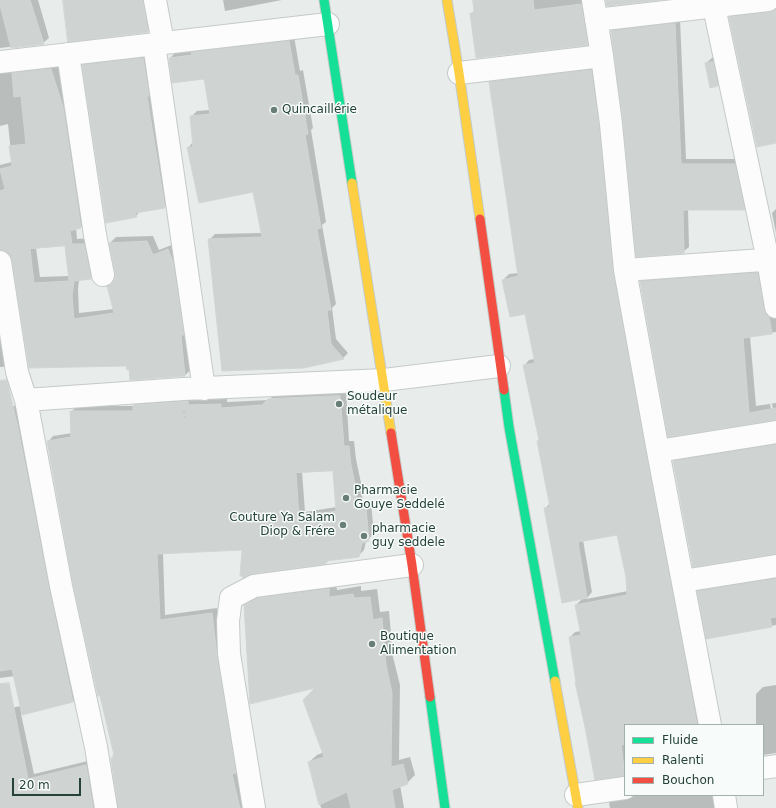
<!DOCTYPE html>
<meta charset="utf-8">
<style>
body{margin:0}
#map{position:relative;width:776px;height:808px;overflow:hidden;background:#e8edeb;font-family:"DejaVu Sans",sans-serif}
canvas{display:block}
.legend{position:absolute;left:624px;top:724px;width:140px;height:72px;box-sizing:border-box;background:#f7fbf9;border:1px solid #a3b1ad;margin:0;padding:5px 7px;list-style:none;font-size:12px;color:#24423a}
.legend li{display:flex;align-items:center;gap:8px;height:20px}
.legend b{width:20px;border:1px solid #a3b1ad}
.scale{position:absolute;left:12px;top:778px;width:69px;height:18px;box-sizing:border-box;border:2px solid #24423a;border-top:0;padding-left:5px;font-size:12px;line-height:14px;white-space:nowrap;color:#24423a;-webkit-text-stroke:3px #f7fbf9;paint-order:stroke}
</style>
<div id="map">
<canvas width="776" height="808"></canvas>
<ul class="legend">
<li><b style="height:5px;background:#16e098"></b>Fluide</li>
<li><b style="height:5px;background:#ffcf43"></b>Ralenti</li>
<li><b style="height:5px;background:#f24e42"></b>Bouchon</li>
</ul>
<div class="scale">20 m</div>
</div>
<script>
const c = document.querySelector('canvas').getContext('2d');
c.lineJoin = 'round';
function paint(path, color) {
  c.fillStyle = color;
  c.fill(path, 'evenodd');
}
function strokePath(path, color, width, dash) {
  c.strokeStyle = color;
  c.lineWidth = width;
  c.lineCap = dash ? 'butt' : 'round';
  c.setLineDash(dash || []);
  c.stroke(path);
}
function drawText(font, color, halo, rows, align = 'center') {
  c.font = font + ' "DejaVu Sans",sans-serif';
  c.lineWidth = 3;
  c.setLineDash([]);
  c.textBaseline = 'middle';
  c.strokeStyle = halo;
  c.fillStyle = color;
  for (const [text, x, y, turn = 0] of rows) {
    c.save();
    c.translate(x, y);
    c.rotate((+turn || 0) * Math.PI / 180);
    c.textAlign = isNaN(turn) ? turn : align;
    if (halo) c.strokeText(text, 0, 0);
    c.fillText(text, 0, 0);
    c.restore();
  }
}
paint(new Path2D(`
 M0,0H38L49,38L43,43L0,48Z
 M64,0H144L148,23L152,27L148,31Z
 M223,0H282L225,11Z
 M474,0H588L594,37L587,44L471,14L476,9Z
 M776,6V142L730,17L737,10Z
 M680,19L686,159H740L749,204L744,209H688L689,247L683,252L612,31L617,26Z
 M294,36L300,71L303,70L313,128L311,130L326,222L322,225L336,304L332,308L336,339L348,353L343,358L304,367L209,240L215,234L262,233L253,191L188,148L193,142L191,117L197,111L210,110L205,78L170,58L175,53L194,51L198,47Z
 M151,50L173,198L165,207L141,210L136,216L107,222L83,65L91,57Z
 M719,56L724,79L718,85L706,63L713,57Z
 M57,63L69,100L87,221L81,227L76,228L77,239L90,238L97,272L91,278L79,280L78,289L79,313L114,309L109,287L116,280V273L110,243L116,237L153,236L159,250L174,244L191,370L185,375L130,368L127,365L30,367L13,260L10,253L0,249V165L12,162L8,124L0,126V67ZM66,245L69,276L40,277L36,248Z
 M596,65L703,725H625V775H623L586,727L576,682L577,681L570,637L575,632L581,631L576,605L583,598L545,509L550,503L540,440L524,366L529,360L535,359L526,312L503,280L509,274L519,273L490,82L495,77ZM618,534L627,577L628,591L586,599L592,592L583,540Z
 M776,209V233L772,213Z
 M764,266L776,310V332L750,336L756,406L776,403V416L669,436L641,282L648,275ZM770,404H772L774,414H772Z
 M0,302L9,361L3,367H0Z
 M346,390L349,441H354L356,459L361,483L363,504L371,503L374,534L366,541L364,550L358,556L329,560L326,563L243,549L163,553L165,615L217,608L243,808H119L112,759L115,754L48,442L53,436L72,433L71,412L77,406H134L139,400L227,399V402L269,400L275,394ZM333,470L337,507L305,512L302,471Z
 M0,406H20L79,696L73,701L21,714L34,774L92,760L101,808H0V710L21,706L15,676L0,678Z
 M776,439V553L674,462L681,455Z
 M776,573V625L707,638L698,592L705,585Z
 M336,582L337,590L361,586V591L377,589L380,612L389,611L393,657L400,685L399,760L410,757L415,775L407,783L400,785L404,808H321L309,762L317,755L324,752L318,686L245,606L253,598L266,591Z
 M776,685V753L763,755V725H756V694L763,687Z
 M633,795H717L721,808H610L609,803L614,798Z`), '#0003');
const building = new Path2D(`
 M0,0H30L44,44L11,48L0,5Z
 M63,0H143L148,32L68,42Z
 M473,0H533L534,10L581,4L588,45L476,58L470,13H474Z
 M614,0H660L607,6L606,1Z
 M776,9V143L757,147L729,17L769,12Z
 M675,23L681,164H735L745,210H683L684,253L636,257L623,122L611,31Z
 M289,41L295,75H298L308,134L305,135L321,228L317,229L331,310H327L331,344L344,359L304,368L222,371L208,239L262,237L253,192L199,203L187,147H193L190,116L210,114L204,79L172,83L169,58L192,55L191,52Z
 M143,58L149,96H147L165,208L135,213L137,217L106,223L82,65Z
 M713,62L718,86L710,88L705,63Z
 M51,69L63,107L81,228L70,231L72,244H84L91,279L74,281L72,296L74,319L114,313L107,286L112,284L115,279V273L109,243L147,241L153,255L168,249L173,262L184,335H181L185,376L130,380L129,369L127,370L126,366L29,368L12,260L9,254L5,251L0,250V191L5,189L0,169L12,166L9,146L26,144L21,96L14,97L12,73ZM65,246L69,281L34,283L30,249Z
 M591,70L599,125L613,272L697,725H625V744L621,745L625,776L595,780L585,727L575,682H576L569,637L581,635L575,605L627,595L626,577L617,535L578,542L587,598L562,603L544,508L550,507L537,441L539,440L523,365L535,363L525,314L510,317L502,280L518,276L489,82Z
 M758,273L764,309L766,315L769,317L772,334L743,338L749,413L776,408V420L668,437L640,281Z
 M7,380L18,428L49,589L73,702L22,715L12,669L0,671V381Z
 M340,396L344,446H349L351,465L356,489L357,509L366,508L369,541L362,543L359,557L326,561V564L252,574L243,578L242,576H240L242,550L157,554L160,620L212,613L217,656L236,773L232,774L240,808H118L111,758H113V755H114L100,696H98L73,584L47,441L71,437L70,411H133V405L188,401V405L221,404V408L262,405L268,399ZM333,471L336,511L299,517L296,473Z
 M776,445V554L693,567L673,461Z
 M776,579V617L770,618L772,627L706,639L697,591Z
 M329,589V597L353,594L354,598L370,597L373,620L382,618L386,665L392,693L391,767L403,764L408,784L392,790L395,808H351L347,792L319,805L308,762L324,757L303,700L315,688L250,704L244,605L258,598Z
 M9,683L28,779L86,765L93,808H0V684Z`);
paint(building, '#cfd4d2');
strokePath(building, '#d1d6d4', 1);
const street = new Path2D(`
 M155,0L163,43
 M593,0L602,56L611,124L625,270L658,451L710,725
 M714,7L768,260L776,307
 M596,20L768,0
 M154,44L204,389
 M68,54L95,235L103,275
 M0,62L328,24
 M459,73L602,56
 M0,262L17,372L26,400L61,586L96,747L106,808
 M625,270L776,259
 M26,400L183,389L384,380L499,366
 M658,451L776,432
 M683,581L776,566
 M763,768L776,766
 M576,795L625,788
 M724,795L726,808
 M254,808L229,654L228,621L231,598L254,586L412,565`);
const fast = new Path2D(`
 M324,0L352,183
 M504,390L509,427L555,681
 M430,697L445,808`);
const slow = new Path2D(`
 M447,0L459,73L480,219
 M352,183L391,433
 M555,681L578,808`);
const jam = new Path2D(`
 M480,219L504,390
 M391,433L412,565L430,697`);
strokePath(street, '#c5cac8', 24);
strokePath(fast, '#c3cbc8', 11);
strokePath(slow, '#c3cbc8', 11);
strokePath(jam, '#c3cbc8', 11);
strokePath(new Path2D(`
 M184,411L185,418`), '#c3ccca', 2.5, [2, 3]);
strokePath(street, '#fcfcfc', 22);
strokePath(fast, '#16e098', 9);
strokePath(slow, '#ffcf43', 9);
strokePath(jam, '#f24e42', 9);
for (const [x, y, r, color] of [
 [274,110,4,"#697e78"],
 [339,404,4,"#697e78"],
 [346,498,4,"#697e78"],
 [343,525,4,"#697e78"],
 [364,536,4,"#697e78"],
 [372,644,4,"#697e78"]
]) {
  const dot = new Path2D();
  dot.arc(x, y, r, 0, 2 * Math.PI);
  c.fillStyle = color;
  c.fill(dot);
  strokePath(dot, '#f7fbf9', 1.5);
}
drawText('12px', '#24423a', '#f7fbf9', [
 ["Quincaillérie",282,110],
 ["Soudeur",347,397],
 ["métalique",347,411],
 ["Pharmacie",354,491],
 ["Gouye Seddelé",354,505],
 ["Couture Ya Salam",335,518,"right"],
 ["Diop & Frére",335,532,"right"],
 ["pharmacie",372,529],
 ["guy seddele",372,543],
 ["Boutique",380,637],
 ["Alimentation",380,651]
], 'left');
</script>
